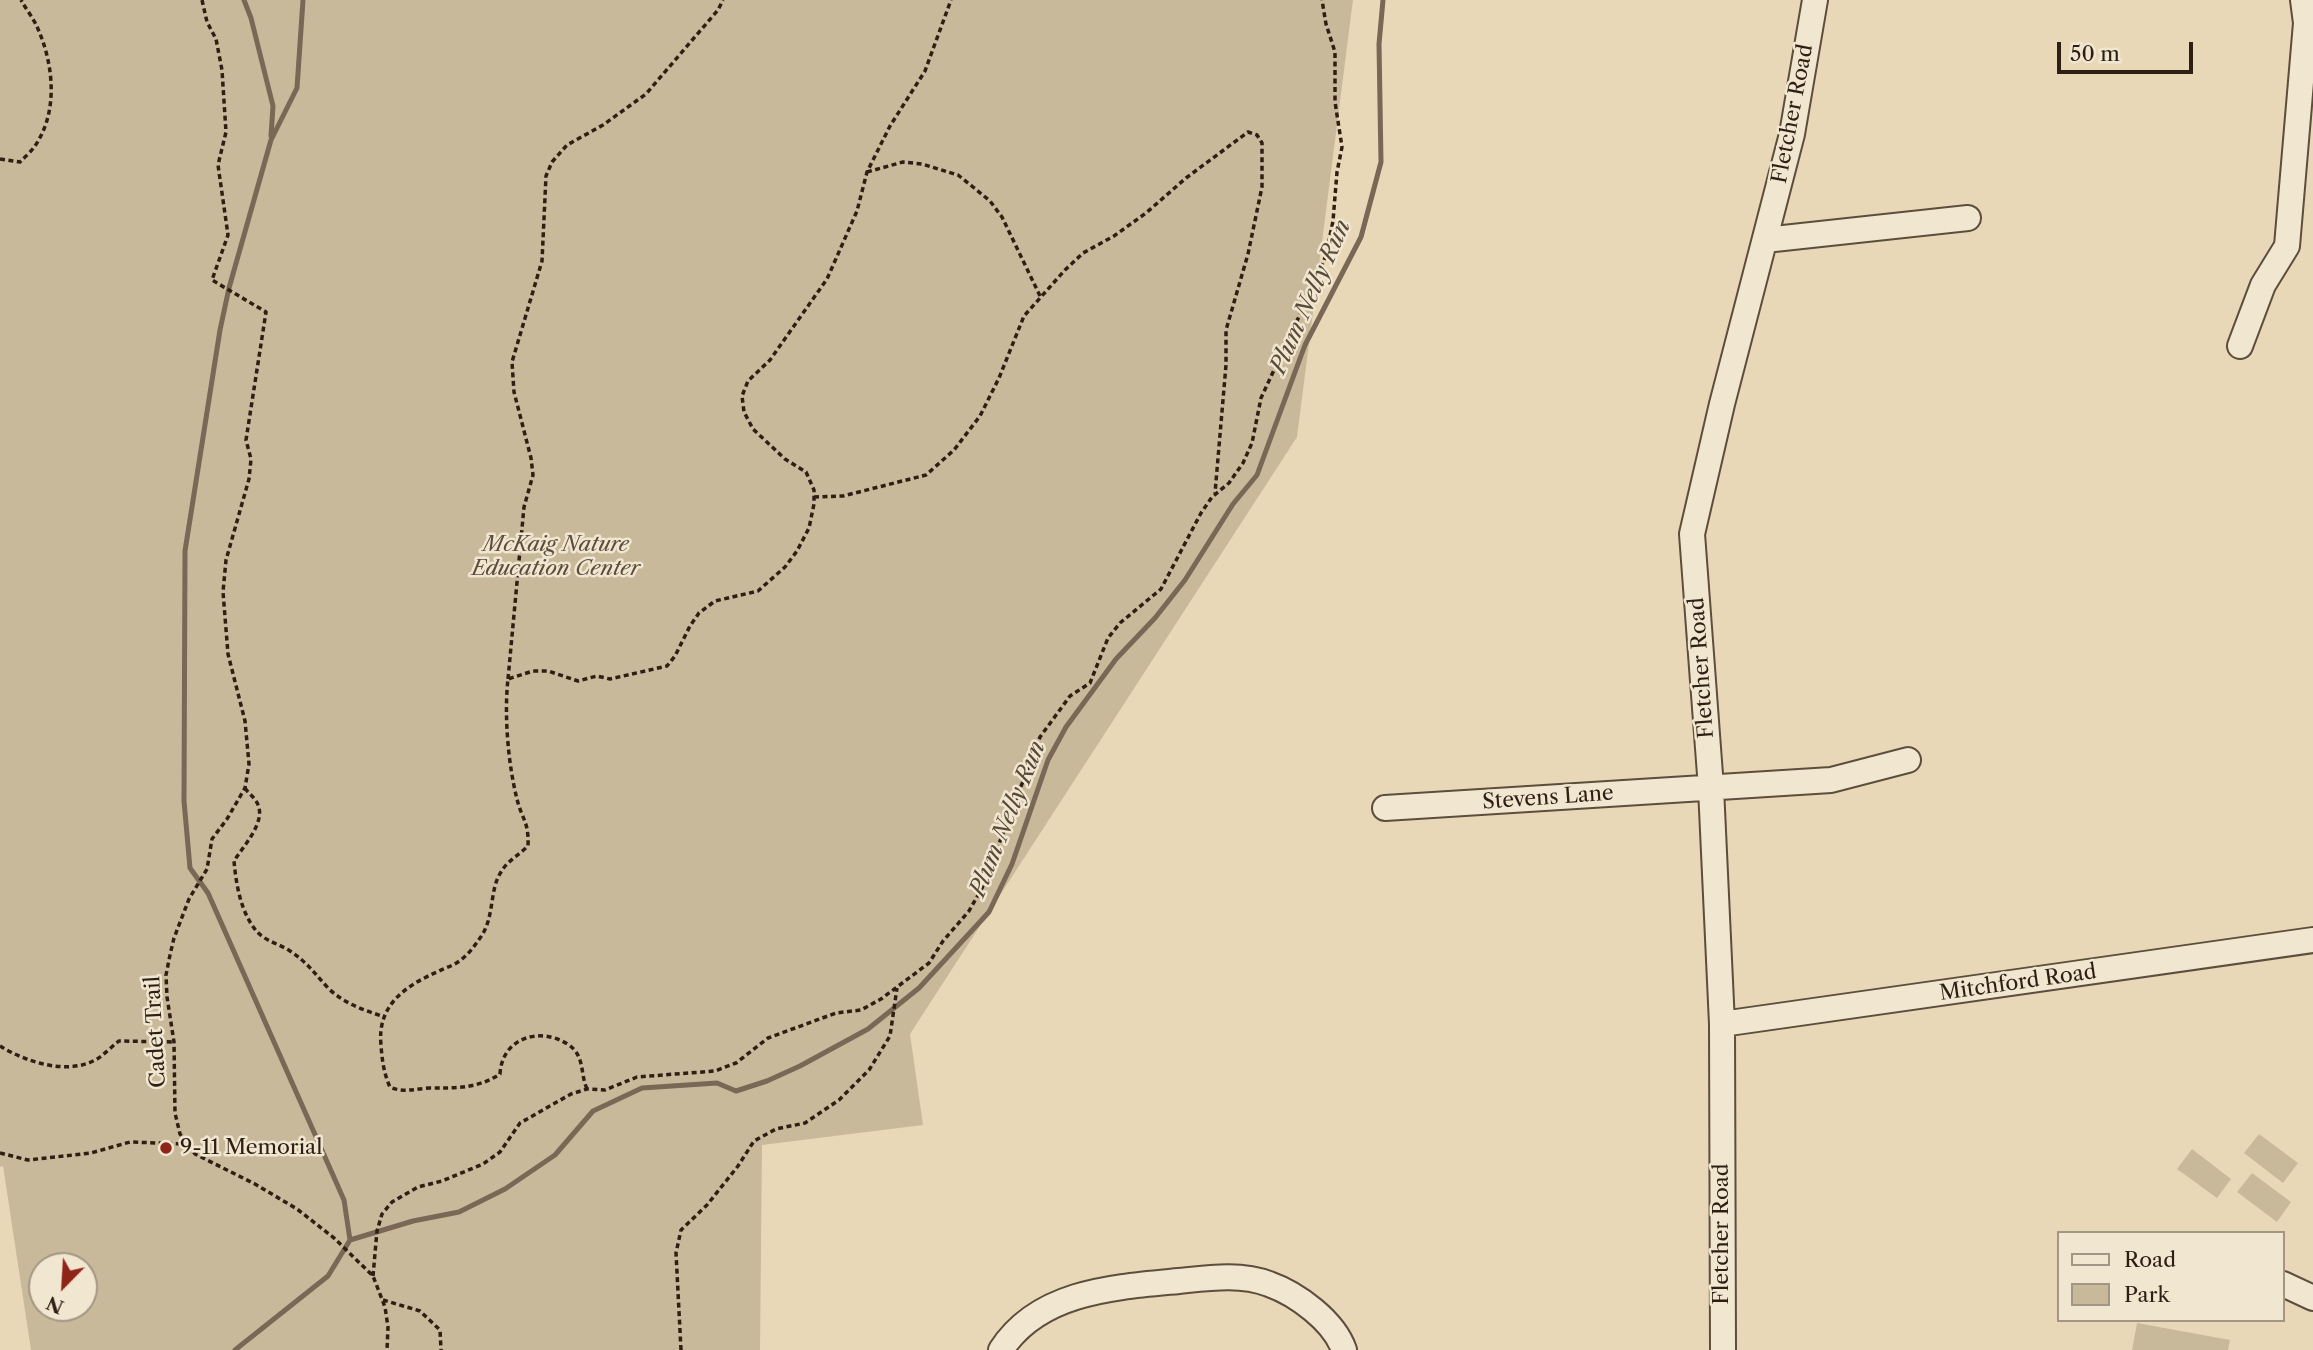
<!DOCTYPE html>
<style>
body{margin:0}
#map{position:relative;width:2313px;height:1350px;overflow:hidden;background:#e9d8b7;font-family:"Libre Caslon Text",serif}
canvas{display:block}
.legend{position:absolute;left:2057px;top:1231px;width:228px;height:91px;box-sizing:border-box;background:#f1e6d0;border:2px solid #a39685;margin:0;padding:9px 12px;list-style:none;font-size:21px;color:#2e1f14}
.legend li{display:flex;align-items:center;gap:14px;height:35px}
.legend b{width:35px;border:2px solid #a39685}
.north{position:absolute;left:28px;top:1252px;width:70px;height:70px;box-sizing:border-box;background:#f1e6d0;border:2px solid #a39685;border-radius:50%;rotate:204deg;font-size:19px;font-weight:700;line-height:28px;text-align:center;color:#2e1f14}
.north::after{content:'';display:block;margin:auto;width:24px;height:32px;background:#8f2418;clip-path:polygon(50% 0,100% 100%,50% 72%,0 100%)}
.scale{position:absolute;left:2057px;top:42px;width:136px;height:32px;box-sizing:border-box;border:4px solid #2e1f14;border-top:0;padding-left:9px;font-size:21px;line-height:24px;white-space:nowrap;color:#2e1f14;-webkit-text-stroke:5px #f1e6d0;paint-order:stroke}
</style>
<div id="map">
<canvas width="2313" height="1350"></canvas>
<ul class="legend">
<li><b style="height:9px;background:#f1e6d0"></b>Road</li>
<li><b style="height:19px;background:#c9b99b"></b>Park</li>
</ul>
<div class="north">N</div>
<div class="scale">50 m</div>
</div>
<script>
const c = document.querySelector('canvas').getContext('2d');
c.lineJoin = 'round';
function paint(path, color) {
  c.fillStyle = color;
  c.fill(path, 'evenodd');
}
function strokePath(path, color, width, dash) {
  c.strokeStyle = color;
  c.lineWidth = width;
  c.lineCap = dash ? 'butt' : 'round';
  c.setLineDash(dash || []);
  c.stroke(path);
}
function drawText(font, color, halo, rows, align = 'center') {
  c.font = font + ' "Libre Caslon Text",serif';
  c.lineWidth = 5;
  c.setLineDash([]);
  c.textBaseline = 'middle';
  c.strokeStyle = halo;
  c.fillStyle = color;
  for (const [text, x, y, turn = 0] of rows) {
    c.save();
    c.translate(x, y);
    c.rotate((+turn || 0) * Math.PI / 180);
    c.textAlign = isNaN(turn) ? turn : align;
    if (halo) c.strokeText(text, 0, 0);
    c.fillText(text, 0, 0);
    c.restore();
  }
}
paint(new Path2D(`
 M0,0H1353L1297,437L910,1034L923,1125L762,1145L760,1350H31L3,1166L0,1167ZM42,1266H84V1308H42Z
 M2259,1134L2298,1163L2283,1183L2244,1153Z
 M2192,1149L2231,1179L2217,1198L2177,1169Z
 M2252,1173L2291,1202L2277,1222L2237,1192Z
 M2137,1323L2230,1340L2228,1350H2132Z`), '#c9b99b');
strokePath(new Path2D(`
 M244,0L251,18L273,106L271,136
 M350,1240L413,1221L459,1212L505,1189L555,1155L593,1111L642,1088L717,1083L736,1091L767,1081L800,1066L868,1029L919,988L989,912L1012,864L1048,760L1066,727L1116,659L1155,618L1185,580L1233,504L1257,475L1305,345L1361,237L1381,162L1379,44L1383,0
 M235,1350L328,1276L350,1240L344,1200L208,893L190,868L184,801L185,551L220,330L229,288L271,140L297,88L303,0`), '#786855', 5);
const minor = new Path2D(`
 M1765,240L1968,218
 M2240,346L2263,285L2287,246L2306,23L2303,0
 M1385,808L1831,780L1908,760
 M1722,1024L2313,940
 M2283,1284L2313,1298
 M1001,1350C1039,1291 1115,1287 1179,1281C1208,1278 1241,1273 1269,1284C1297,1294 1334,1321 1344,1350
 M1723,1350L1722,1024L1711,788L1692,534L1722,404L1792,134L1815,0`);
strokePath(minor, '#5d4d3d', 28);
strokePath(new Path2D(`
 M202,0L207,22L216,39L222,70L226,132L218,165L228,235L212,280L266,312L246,440L251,459L249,479L226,560L223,592L228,654L245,721L249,764L245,788L227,819L212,839L207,869L189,899L174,938L170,955L166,975L167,997L174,1042L175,1113L180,1134L195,1154L255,1184L297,1209L334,1238L373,1276L385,1307L388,1327L387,1350
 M0,159L20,162C26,156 34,149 38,141C58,108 53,63 38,29C34,19 26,9 21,0
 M867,172L903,162L922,164L958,175L973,187L990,201L1002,217L1041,298
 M814,497L843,496L926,475L954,450L980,416L999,378L1024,316L1065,270L1083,253L1114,236L1146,213L1186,178L1248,132L1257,135L1262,143V187L1248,254L1226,330V365L1215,493
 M508,679L524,507L533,475L531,458L514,392L512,362L542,261L546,176L552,162L567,145L603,125L646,94L718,10L723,0
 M245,788C248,793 253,796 256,801C269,820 243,846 234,861C236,883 240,909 254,928C263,941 278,943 290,951C307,962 316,975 329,989C344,1003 363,1010 382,1016
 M0,1046C26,1062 68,1076 97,1059C105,1054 112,1046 119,1041L174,1042
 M587,1089C580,1074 585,1056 569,1045C541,1026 502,1037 500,1074C477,1089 455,1088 429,1088C415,1089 403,1093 390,1087C384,1074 382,1060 381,1045C377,1005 405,986 439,971C445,968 452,966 458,962C467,956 474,947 480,938C495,918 489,890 501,872C507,861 519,855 528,846C529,821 522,820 517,799C508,764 504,714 508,679L533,671H548L578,681L597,676L610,679L667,666L675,656L690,626L699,613L715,601L758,591L785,567L797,551L809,528L814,504V490L806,472L785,459L753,429L744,412L742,396L748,381L770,360L827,279L857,211L867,172L890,126L925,71L951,0
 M0,1153L28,1160L91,1153L130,1142L186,1144
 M373,1276L377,1231L382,1214L392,1202L418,1187L442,1181L483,1164L500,1152L520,1123L571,1094L587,1089L605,1090L637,1077L715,1071L736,1063L768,1038L836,1013L861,1010L881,999L929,963L943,941L969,911L982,888L1040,737L1070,696L1090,683L1108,638L1120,623L1161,589L1201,513L1212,497L1229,483L1243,463L1252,443L1261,398L1316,280L1326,255L1333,221L1337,172L1342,147L1335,102V52L1326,24L1322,0
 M383,1300L420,1311L440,1330L441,1350
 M681,1350L676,1253L681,1230L707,1205L738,1166L754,1141L776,1129L805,1123L839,1100L869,1070L890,1036L897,988`), '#2e1f14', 3.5, [5, 3.5]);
strokePath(minor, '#f1e6d0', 24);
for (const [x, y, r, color] of [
 [166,1148,7,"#8f2418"]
]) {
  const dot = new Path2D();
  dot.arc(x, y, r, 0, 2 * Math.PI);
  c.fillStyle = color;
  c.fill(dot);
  strokePath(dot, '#f1e6d0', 2.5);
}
drawText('21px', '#2e1f14', '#f1e6d0', [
 ["Fletcher Road",1793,114,-79],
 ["Fletcher Road",1702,668,-94],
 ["Stevens Lane",1548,798,-4],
 ["Mitchford Road",2018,983,-8],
 ["Cadet Trail",156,1032,-93],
 ["Fletcher Road",1722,1234,-90]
]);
drawText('italic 21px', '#5c4d3c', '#f1e6d0', [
 ["McKaig Nature",556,545],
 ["Education Center",556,569]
]);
drawText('21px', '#2e1f14', '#f1e6d0', [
 ["9-11 Memorial",180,1148]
], 'left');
drawText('italic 23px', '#594a3a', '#f1e6d0', [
 ["Plum Nelly Run",1311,297,-66],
 ["Plum Nelly Run",1008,819,-68]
]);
</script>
